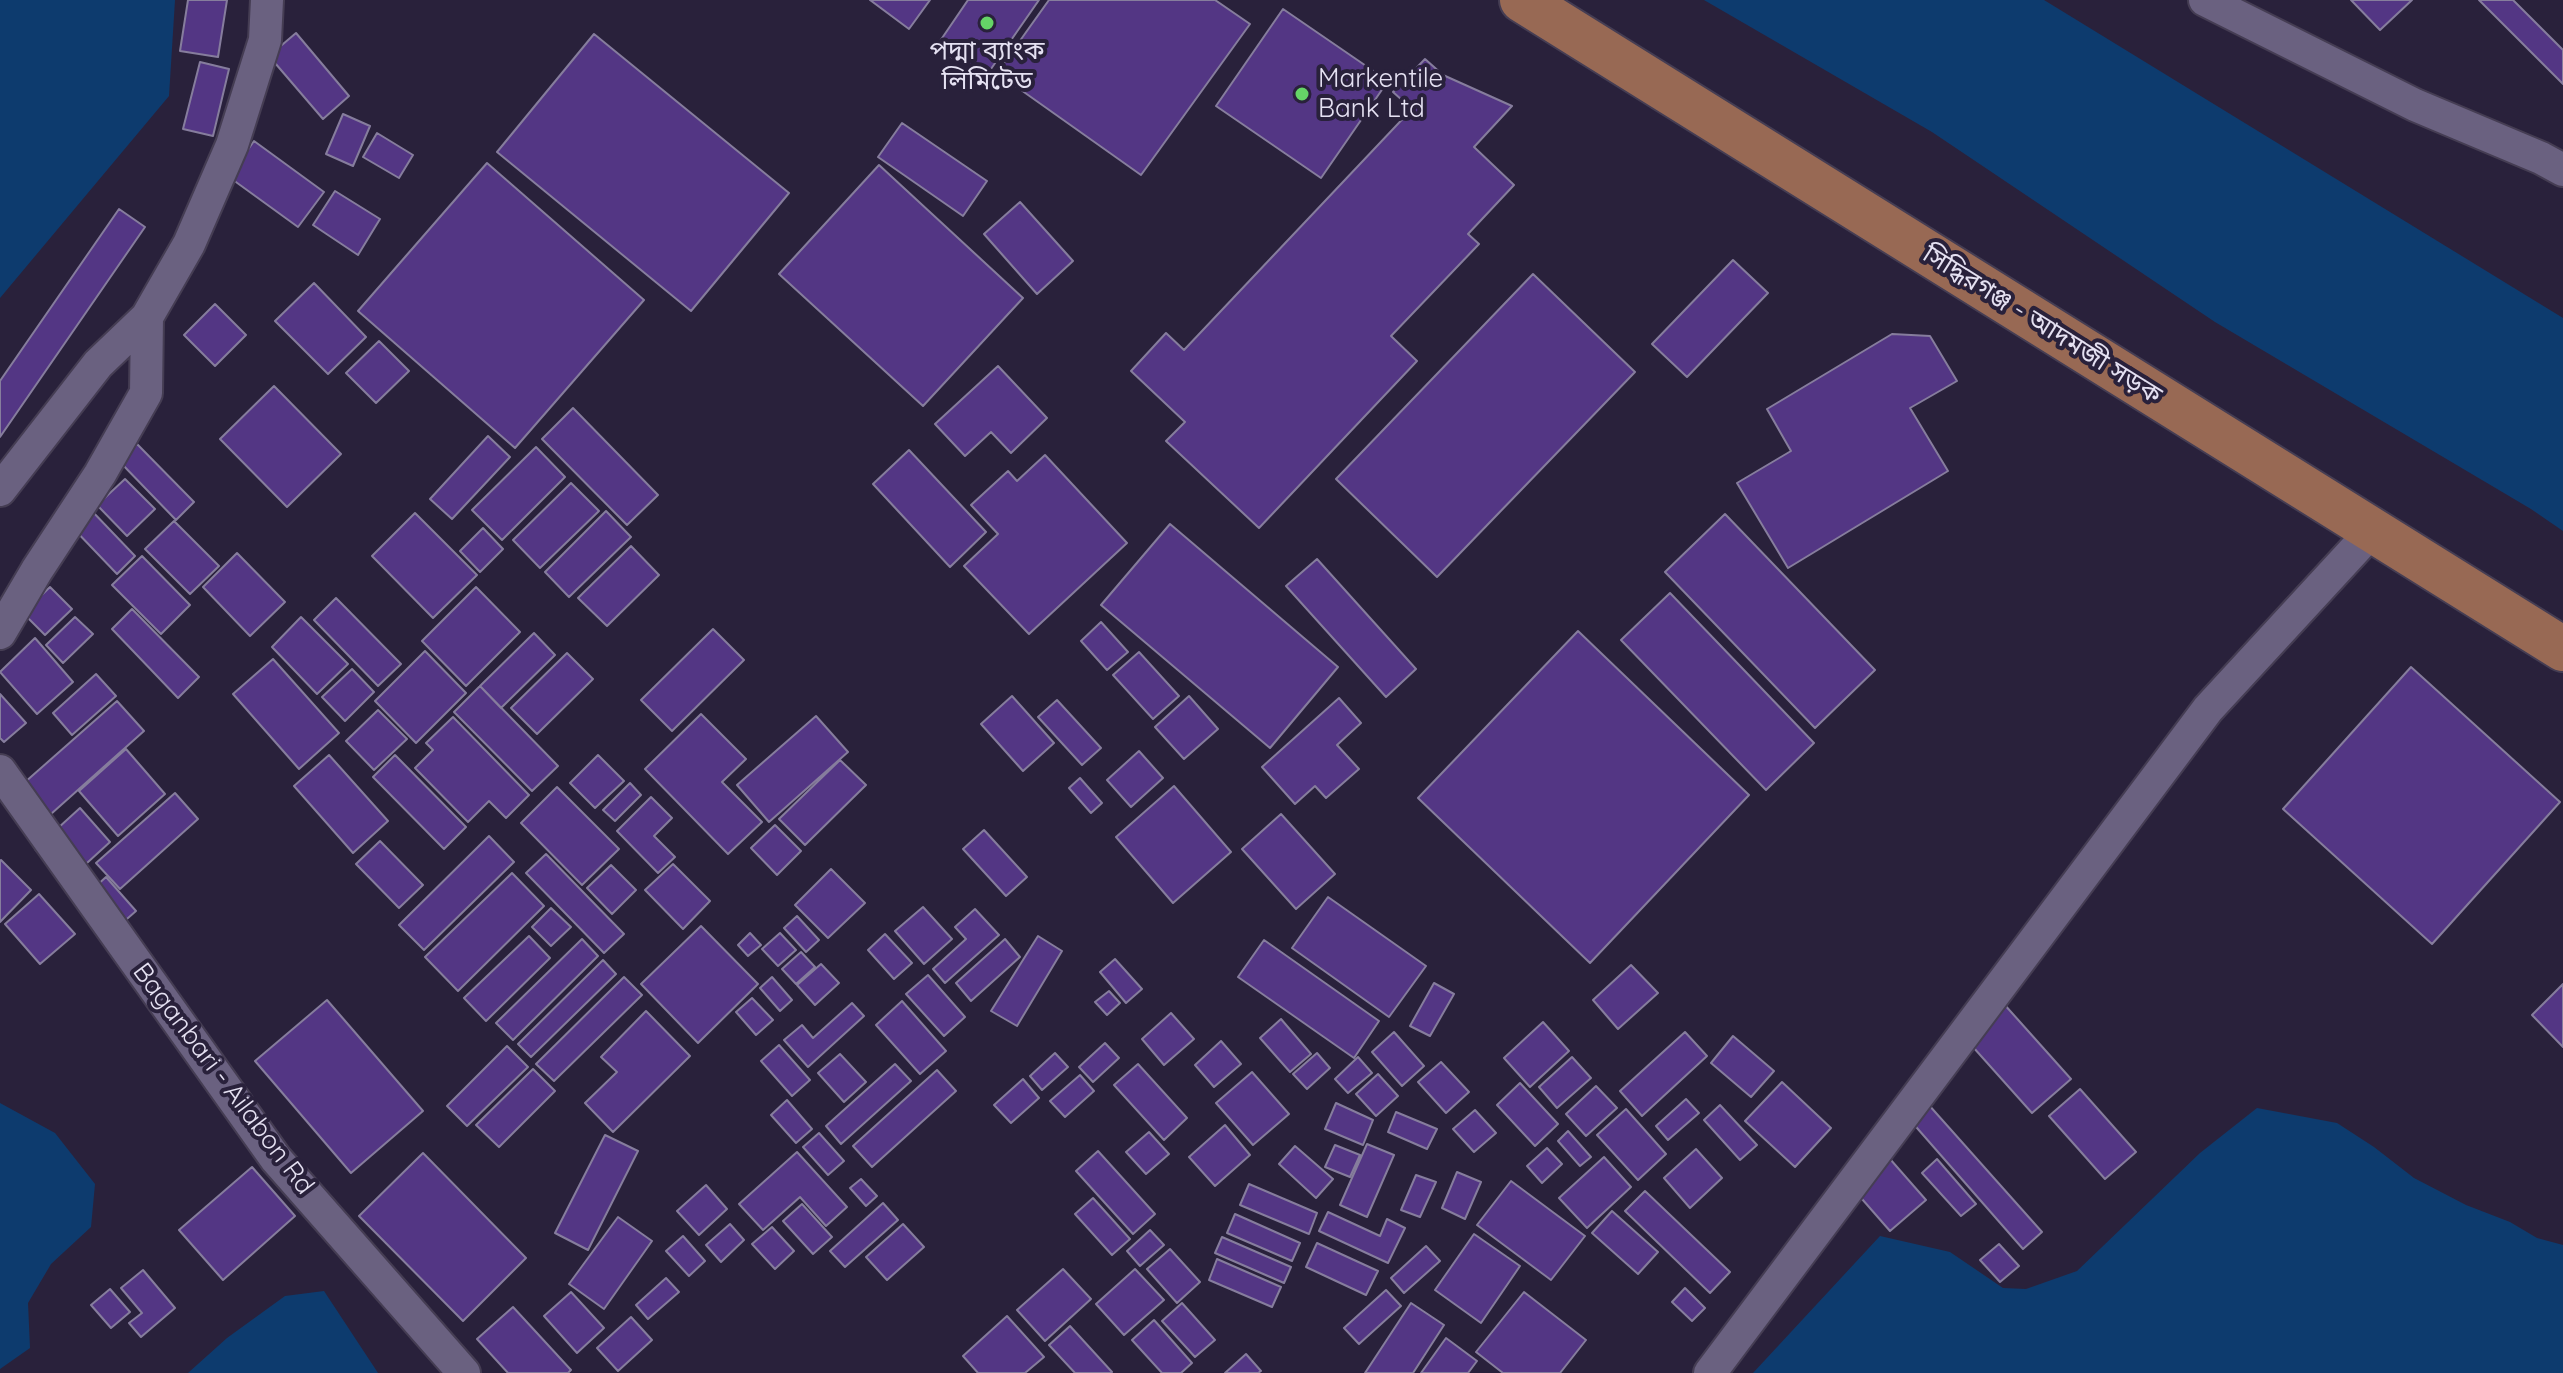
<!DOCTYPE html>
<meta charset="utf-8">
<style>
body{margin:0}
canvas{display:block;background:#29213b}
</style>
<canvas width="2563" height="1373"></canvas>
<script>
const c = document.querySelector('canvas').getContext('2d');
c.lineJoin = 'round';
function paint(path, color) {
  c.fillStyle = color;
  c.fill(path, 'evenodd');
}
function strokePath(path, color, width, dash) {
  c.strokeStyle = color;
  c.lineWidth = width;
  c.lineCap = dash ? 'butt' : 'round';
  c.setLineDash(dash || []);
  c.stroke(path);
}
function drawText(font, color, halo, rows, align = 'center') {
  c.font = font + ' Quicksand,"Noto Sans Bengali",sans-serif';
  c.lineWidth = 8;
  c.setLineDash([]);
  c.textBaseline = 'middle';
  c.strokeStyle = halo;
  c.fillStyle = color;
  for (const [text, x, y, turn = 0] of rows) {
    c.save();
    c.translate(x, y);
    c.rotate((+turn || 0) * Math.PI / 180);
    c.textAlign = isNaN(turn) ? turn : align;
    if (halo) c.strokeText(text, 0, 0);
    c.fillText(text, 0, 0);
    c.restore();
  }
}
paint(new Path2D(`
 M0,0H175L169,96L0,298Z
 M1704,0H2044L2563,318V531L2531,509L2215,322L1932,132Z
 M0,1103L55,1133L95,1184L91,1227L51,1264L28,1303L30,1348L0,1369Z
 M2257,1108L2337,1123L2374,1147L2414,1178L2466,1205L2510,1222L2537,1238L2563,1245V1373H1753L1880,1236L1950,1252L2003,1288L2026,1289L2077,1271L2200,1153Z
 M324,1291L378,1373H188L227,1338L285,1296Z`), '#0d3b6e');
const building = new Path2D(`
 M188,0H227L218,57L180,51Z
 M870,0H930L909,29Z
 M968,0H1039L984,79L936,47Z
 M1049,0H1215L1250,24L1141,175L997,73Z
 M2351,0H2412L2380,30Z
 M2479,0H2513L2563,50V84Z
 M1283,9L1388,81L1321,178L1216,106Z
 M296,33L349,96L323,119L269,56Z
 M594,34L789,193L691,311L497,152Z
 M1425,59L1443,75L1512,106L1474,147L1514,185L1468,234L1479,244L1391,336L1417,361L1259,528L1166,441L1185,422L1131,371L1166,333L1184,350L1412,109L1393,92Z
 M200,62L229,69L213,136L183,129Z
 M343,114L370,126L353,166L326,154Z
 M902,123L987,181L963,216L878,157Z
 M377,133L413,155L399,178L363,157Z
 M254,141L324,192L298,227L229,177Z
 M487,163L644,300L515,448L358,311Z
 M879,165L1023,298L923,406L779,274Z
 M335,191L380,219L358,255L313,225Z
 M1020,202L1073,261L1037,294L984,234Z
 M119,209L145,227L0,437V381Z
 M1733,260L1768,293L1687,377L1652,344Z
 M1533,274L1635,372L1437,577L1336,479Z
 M314,283L366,337L328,374L275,321Z
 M215,304L246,335L215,366L184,335Z
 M1892,334L1930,336L1957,381L1910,408L1948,471L1788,568L1737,483L1791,451L1767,409Z
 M379,341L409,371L376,403L346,373Z
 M998,366L1047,418L1011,453L991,432L965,456L935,424Z
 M274,386L341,454L287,507L220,439Z
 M573,408L658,495L627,525L542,439Z
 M488,436L510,457L452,519L430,499Z
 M137,444L194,502L176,520L119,461Z
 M536,447L565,477L502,540L472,510Z
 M909,450L986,532L950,567L873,484Z
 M1045,455L1127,543L1029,634L964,566L998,534L971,505L1008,471L1017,481Z
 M125,479L155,509L127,536L97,505Z
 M571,483L599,511L540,568L513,540Z
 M90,509L135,556L117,574L72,527Z
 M606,511L631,537L569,597L545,572Z
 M415,513L477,575L433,618L372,556Z
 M1725,514L1875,670L1815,728L1665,572Z
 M174,521L219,566L190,594L145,549Z
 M1170,524L1338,667L1270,748L1101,605Z
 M483,528L503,549L480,572L460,551Z
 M631,546L659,575L607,626L578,598Z
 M237,553L285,602L250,636L203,587Z
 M142,556L190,605L161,634L112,585Z
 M1317,559L1416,669L1386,697L1286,586Z
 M50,587L72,609L45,635L23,613Z
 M476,587L520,632L466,686L422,641Z
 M1670,593L1814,743L1766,790L1621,640Z
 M336,598L401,664L378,686L314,620Z
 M132,609L199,677L178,698L112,629Z
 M75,617L93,634L63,663L46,645Z
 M301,617L348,664L317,694L272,647Z
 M1101,622L1128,652L1107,670L1081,641Z
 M713,629L744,660L672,731L641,700Z
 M1578,631L1749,795L1590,963L1418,798Z
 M534,633L555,655L501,708L480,686Z
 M35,638L73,682L37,714L0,672Z
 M425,651L466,693L416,743L375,701Z
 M1139,652L1179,696L1153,719L1113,675Z
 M567,653L593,679L537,734L511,708Z
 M273,659L339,733L299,769L233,694Z
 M2411,667L2560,802L2432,944L2283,809Z
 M352,669L374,692L345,721L322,697Z
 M96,674L116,696L72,735L53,713Z
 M480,686L558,766L532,791L454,712Z
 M0,694L26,723L4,742L0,738Z
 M1012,696L1054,743L1023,771L981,724Z
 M1189,696L1218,729L1184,759L1155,727Z
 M1339,698L1361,723L1337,745L1359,769L1326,798L1315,786L1295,804L1262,767Z
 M1057,700L1101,748L1082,765L1038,717Z
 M117,701L144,731L51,814L24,783Z
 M378,710L407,739L374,770L346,741Z
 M701,714L746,759L722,782L762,822L728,854L645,769Z
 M816,716L848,752L769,822L737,785Z
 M453,717L529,795L506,818L489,801L468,822L415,768L433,750L426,743Z
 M126,749L165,794L118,836L79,791Z
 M1139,751L1163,778L1131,807L1107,780Z
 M329,755L388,821L353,853L294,786Z
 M395,755L466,827L444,849L373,777Z
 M598,755L624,781L595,808L570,783Z
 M840,760L866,785L805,845L779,819Z
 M1080,778L1102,803L1091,813L1069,788Z
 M630,783L641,795L615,821L603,810Z
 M1174,786L1231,852L1173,903L1116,837Z
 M557,787L619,849L582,885L521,823Z
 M175,793L198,819L120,889L96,863Z
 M651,797L672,818L654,836L675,857L658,873L617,831Z
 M80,808L110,842L65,883L35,849Z
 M1281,814L1335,874L1296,909L1242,849Z
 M775,825L801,851L777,875L751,848Z
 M984,830L1027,877L1006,896L963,849Z
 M489,836L514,862L424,950L399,925Z
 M380,841L423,885L399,908L356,864Z
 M546,854L624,934L604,953L526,873Z
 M1,860L31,890L0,922V861Z
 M673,864L710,901L683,929L645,890Z
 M611,865L636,890L612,914L587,888Z
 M831,869L865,903L828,938L795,905Z
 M512,873L544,906L458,991L425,957Z
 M106,877L136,911L112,932L83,898Z
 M39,894L75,934L40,964L5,924Z
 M1328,897L1426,966L1389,1017L1292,948Z
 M923,907L952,939L924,964L895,931Z
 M551,908L571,927L551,946L532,927Z
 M975,909L999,935L945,983L933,969L966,939L955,927Z
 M797,916L819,940L806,952L784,928Z
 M701,926L758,984L698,1043L641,984Z
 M750,933L761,945L748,956L738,945Z
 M780,933L796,950L778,966L762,949Z
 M885,934L912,963L894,979L868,950Z
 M529,936L550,958L486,1021L464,998Z
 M1038,936L1062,951L1017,1026L991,1011Z
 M582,939L598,956L513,1040L496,1023Z
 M1005,939L1020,957L971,1001L956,983Z
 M1264,940L1379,1021L1354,1058L1238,977Z
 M801,952L815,967L796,984L782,969Z
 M1115,959L1142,989L1126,1003L1100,972Z
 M603,960L616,974L531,1057L518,1044Z
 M821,964L839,983L815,1005L797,985Z
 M1631,965L1658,993L1618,1029L1593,1000Z
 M928,975L965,1017L944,1036L906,994Z
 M624,977L642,995L554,1081L536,1064Z
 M772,977L792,1000L780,1011L760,988Z
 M1434,983L1454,994L1430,1036L1410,1026Z
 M2563,984V1047L2532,1015Z
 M1109,991L1120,1003L1107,1015L1095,1002Z
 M1995,994L2071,1079L2032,1113L1956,1028Z
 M752,998L773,1020L756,1035L736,1012Z
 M327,1000L423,1111L351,1173L255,1061Z
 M902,1001L946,1051L920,1074L876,1025Z
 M852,1003L864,1016L808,1067L784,1040L802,1025L813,1038Z
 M646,1011L690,1056L613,1132L585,1103L617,1072L601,1057Z
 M1171,1013L1194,1039L1164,1065L1142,1039Z
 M1281,1019L1311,1054L1290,1072L1260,1038Z
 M1543,1022L1569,1051L1530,1087L1504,1058Z
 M1394,1032L1424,1066L1402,1086L1372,1052Z
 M1685,1032L1707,1056L1642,1116L1620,1091Z
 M1733,1036L1774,1071L1751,1097L1711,1063Z
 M1221,1041L1241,1064L1214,1087L1195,1065Z
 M1105,1043L1119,1058L1093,1082L1079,1067Z
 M779,1045L810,1080L792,1096L761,1061Z
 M507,1046L528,1067L467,1126L447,1106Z
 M1055,1053L1068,1067L1042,1090L1030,1076Z
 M1317,1053L1330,1068L1307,1089L1293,1074Z
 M840,1054L866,1082L844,1102L818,1073Z
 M1358,1057L1372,1073L1348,1093L1335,1079Z
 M1572,1057L1591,1078L1557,1108L1539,1087Z
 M1441,1062L1469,1092L1446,1113L1418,1082Z
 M895,1064L911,1081L841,1144L826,1126Z
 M1138,1064L1187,1118L1164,1140L1114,1085Z
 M533,1069L555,1091L499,1147L476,1125Z
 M937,1070L956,1091L872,1167L853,1146Z
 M1252,1072L1289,1114L1253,1145L1216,1103Z
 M1378,1074L1398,1096L1376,1116L1356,1094Z
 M1080,1075L1094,1091L1065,1117L1050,1101Z
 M1023,1079L1039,1098L1011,1123L994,1105Z
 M1782,1082L1831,1128L1795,1167L1745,1121Z
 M1520,1083L1558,1124L1535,1146L1497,1105Z
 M1596,1086L1617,1108L1586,1136L1566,1114Z
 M2080,1089L2136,1152L2105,1179L2049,1116Z
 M1686,1099L1699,1113L1668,1140L1656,1126Z
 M787,1100L812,1129L796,1143L771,1115Z
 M1336,1103L1373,1120L1363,1145L1325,1129Z
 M1928,1104L2042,1232L2023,1249L1910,1120Z
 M1720,1105L1757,1145L1740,1160L1704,1120Z
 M1626,1109L1666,1154L1638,1180L1597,1135Z
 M1475,1110L1496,1133L1474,1152L1453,1129Z
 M1396,1112L1437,1129L1427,1149L1388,1132Z
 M1225,1125L1250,1155L1215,1186L1189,1157Z
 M1568,1131L1591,1157L1580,1166L1558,1141Z
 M1149,1132L1169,1154L1146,1174L1126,1152Z
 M819,1133L844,1161L828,1175L803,1147Z
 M605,1135L638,1151L588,1250L555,1233Z
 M1876,1143L1926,1200L1890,1231L1841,1175Z
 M1367,1144L1394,1155L1367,1217L1340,1205Z
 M1335,1145L1360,1155L1350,1177L1325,1167Z
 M1295,1146L1333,1179L1316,1198L1279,1164Z
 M1547,1148L1562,1164L1542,1183L1527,1166Z
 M1696,1149L1722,1178L1690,1208L1664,1178Z
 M1098,1151L1155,1214L1133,1234L1076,1171Z
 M797,1152L847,1207L826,1226L800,1197L763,1230L739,1204Z
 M423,1153L526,1258L463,1321L359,1216Z
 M1604,1157L1631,1187L1587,1228L1559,1198Z
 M1937,1159L1976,1204L1961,1216L1922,1173Z
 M252,1167L295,1216L223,1280L179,1230Z
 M1457,1172L1481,1182L1465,1219L1442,1208Z
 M1416,1175L1436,1182L1420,1217L1401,1210Z
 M861,1179L877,1196L866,1206L850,1188Z
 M1511,1181L1585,1236L1551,1280L1477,1225Z
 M1249,1184L1317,1213L1309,1234L1240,1205Z
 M706,1185L727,1209L699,1235L677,1211Z
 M1645,1191L1730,1272L1710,1293L1625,1211Z
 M1093,1198L1130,1239L1112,1255L1075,1214Z
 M883,1203L898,1220L845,1267L830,1251Z
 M802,1204L832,1237L813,1254L783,1221Z
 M1612,1211L1658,1252L1638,1274L1592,1233Z
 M1328,1212L1380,1236L1387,1219L1405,1228L1388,1263L1319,1231Z
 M1235,1214L1300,1243L1292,1261L1227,1233Z
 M618,1217L652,1241L604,1309L569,1284Z
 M730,1224L744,1240L721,1262L706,1245Z
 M903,1224L924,1247L887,1280L866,1257Z
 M772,1227L794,1251L775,1269L752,1244Z
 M1150,1230L1164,1245L1140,1266L1127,1251Z
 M1474,1234L1520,1266L1481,1323L1435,1290Z
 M683,1236L705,1261L689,1276L666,1251Z
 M1222,1237L1291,1267L1284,1283L1215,1253Z
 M1317,1243L1378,1271L1366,1295L1306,1267Z
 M1999,1244L2019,1266L2000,1282L1980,1260Z
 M1426,1246L1440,1261L1404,1293L1391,1278Z
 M1170,1249L1200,1282L1177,1303L1147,1269Z
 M1217,1259L1281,1287L1272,1307L1209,1280Z
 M1063,1269L1091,1299L1045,1341L1017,1310Z
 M1135,1269L1164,1300L1124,1335L1096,1304Z
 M143,1270L175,1308L141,1337L129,1323L142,1313L121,1288Z
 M666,1278L679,1292L648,1319L636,1305Z
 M1685,1288L1705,1308L1692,1321L1672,1302Z
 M110,1289L130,1312L111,1328L91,1305Z
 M1386,1290L1401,1306L1359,1344L1344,1328Z
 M571,1292L604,1328L577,1353L544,1316Z
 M1524,1292L1586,1340L1560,1373H1503L1476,1352Z
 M1182,1303L1215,1340L1195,1357L1162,1321Z
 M1411,1303L1444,1325L1413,1373H1365Z
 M513,1307L571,1370L568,1373H508L477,1339Z
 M1007,1316L1044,1357L1025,1373H978L963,1356Z
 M631,1317L652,1340L618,1371L597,1348Z
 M1154,1320L1192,1363L1181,1373H1162L1132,1340Z
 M1070,1326L1112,1372L1111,1373H1075L1049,1345Z
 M1446,1338L1477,1361L1468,1373H1421Z
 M1246,1354L1261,1371L1258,1373H1225Z`);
paint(building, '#533684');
strokePath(building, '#867d9d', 2);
const street = new Path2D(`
 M2205,0L2415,105L2541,158L2563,170
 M0,490L98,364L147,317
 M0,633L37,570L100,474L146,393L147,317L189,244L232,145L265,40L267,0
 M0,771L276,1159L464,1373
 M1710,1373L2208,709L2372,531`);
const primary = new Path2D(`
 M1522,0L2563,649`);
strokePath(street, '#453d53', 36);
strokePath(primary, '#453d53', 48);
strokePath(street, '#6a6180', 32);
strokePath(primary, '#986954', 44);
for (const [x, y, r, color] of [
 [987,23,8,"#65d467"],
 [1302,94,8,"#65d467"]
]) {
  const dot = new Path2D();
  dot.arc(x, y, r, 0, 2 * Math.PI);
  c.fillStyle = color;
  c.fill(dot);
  strokePath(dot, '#29213b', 3);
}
drawText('26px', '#e5e1f2', '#29213b', [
 ["পদ্মা ব্যাংক",987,51],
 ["লিমিটেড",987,81],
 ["Markentile",1318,79,"left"],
 ["Bank Ltd",1318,109,"left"]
]);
drawText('26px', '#e5e1f2', '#29213b', [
 ["সিদ্ধিরগঞ্জ - আদমজী সড়ক",2042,325,32],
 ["Baganbari - Ailabon Rd",223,1079,53]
]);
</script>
